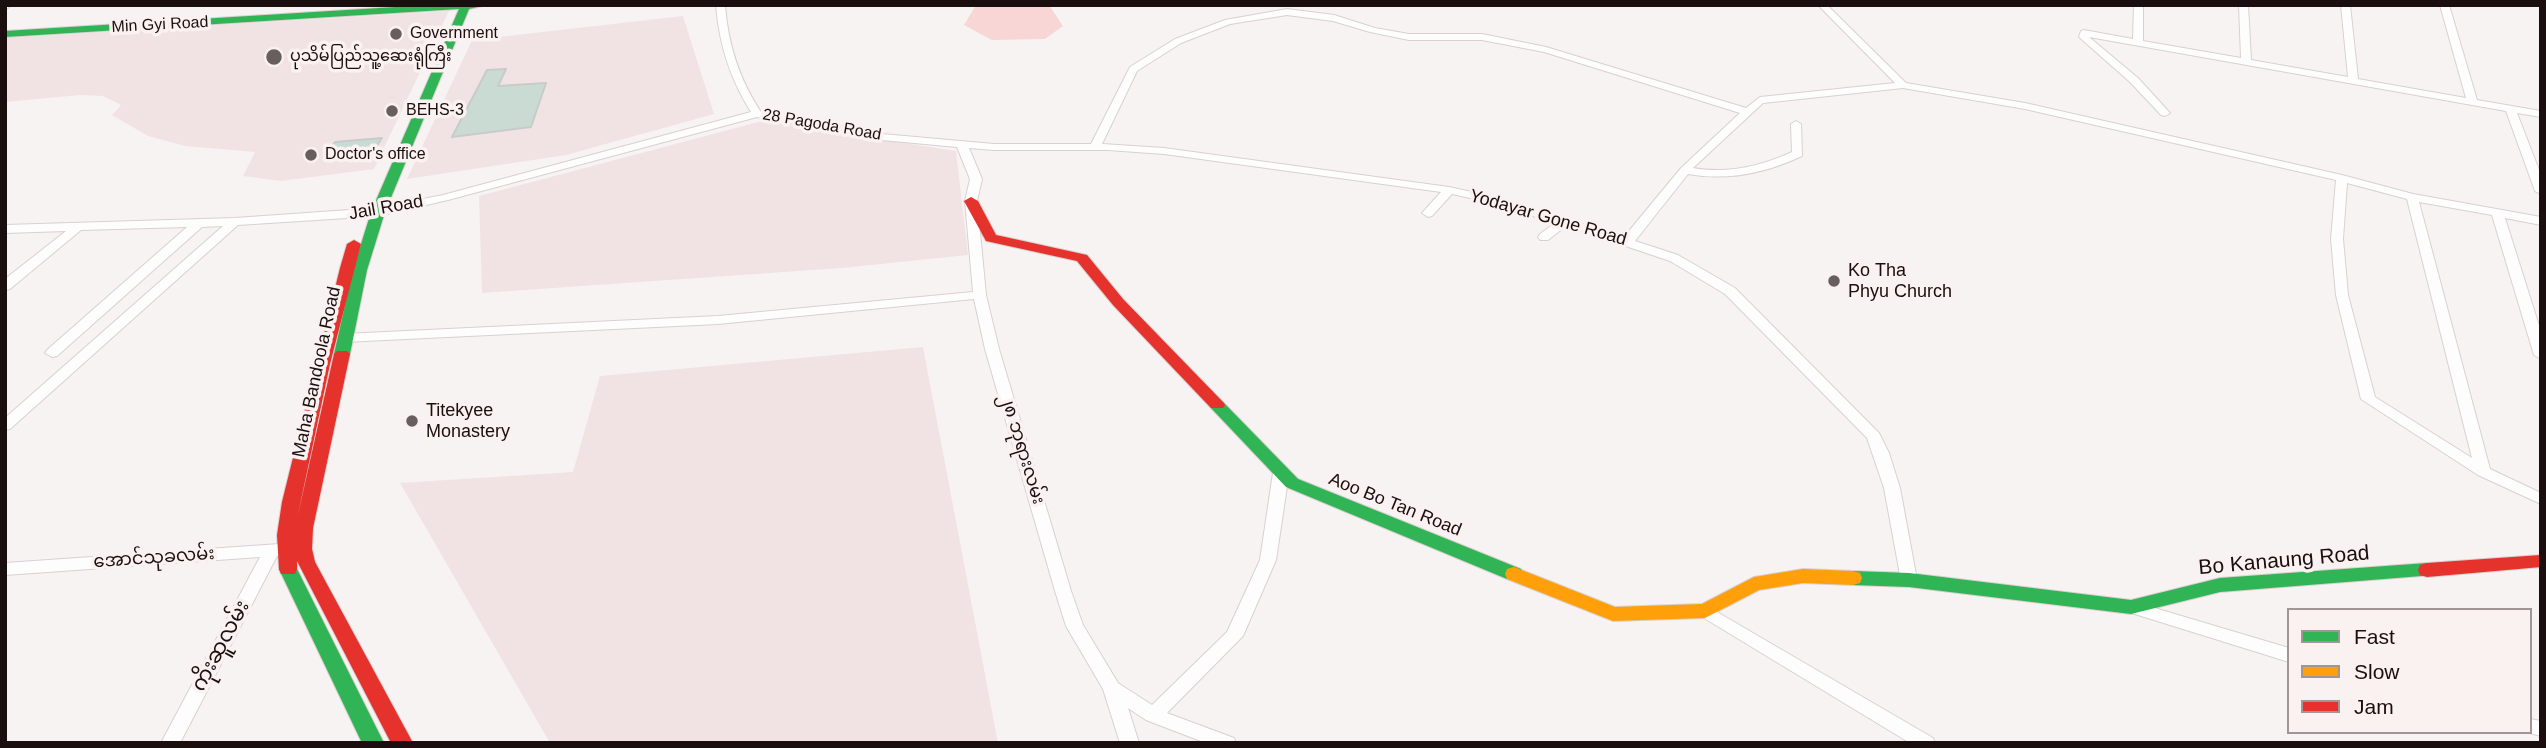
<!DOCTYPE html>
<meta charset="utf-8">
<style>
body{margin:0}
#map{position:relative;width:2546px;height:748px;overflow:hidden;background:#f8f3f3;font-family:Helvetica,sans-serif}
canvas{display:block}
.frame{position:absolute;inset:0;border:7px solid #1b0e0e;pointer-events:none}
.legend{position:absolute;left:2287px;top:608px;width:245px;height:126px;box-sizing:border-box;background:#faf1f1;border:2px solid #a19696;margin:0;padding:9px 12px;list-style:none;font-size:21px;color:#1b0e0e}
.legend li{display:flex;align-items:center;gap:14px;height:35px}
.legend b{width:35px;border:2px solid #a19696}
</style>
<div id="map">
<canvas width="2546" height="748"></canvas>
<div class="frame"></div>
<ul class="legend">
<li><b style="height:9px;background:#30b455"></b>Fast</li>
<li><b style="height:9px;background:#ff9f0a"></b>Slow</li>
<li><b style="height:9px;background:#e5322d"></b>Jam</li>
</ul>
</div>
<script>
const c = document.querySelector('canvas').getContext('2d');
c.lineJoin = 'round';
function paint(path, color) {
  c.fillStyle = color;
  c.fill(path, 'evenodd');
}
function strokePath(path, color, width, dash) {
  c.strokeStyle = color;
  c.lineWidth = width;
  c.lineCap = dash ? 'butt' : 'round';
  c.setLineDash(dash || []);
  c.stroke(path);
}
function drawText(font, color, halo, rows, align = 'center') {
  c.font = font + ' Helvetica,"Noto Sans Myanmar",sans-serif';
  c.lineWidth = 7;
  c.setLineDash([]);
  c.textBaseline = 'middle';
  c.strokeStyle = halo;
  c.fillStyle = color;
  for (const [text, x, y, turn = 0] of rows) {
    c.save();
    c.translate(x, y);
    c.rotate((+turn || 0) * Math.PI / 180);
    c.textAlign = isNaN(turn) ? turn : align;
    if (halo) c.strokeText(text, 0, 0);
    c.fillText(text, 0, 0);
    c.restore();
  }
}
paint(new Path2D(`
 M449,11L374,169L281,181L243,176L255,152L185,146L148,136L112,115L121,105L103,96L80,95L5,102V38Z
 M683,16L714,114L566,155L407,179L472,40Z
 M762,121L956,151L968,255L842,268L482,293L479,196Z
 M923,347L998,743H550L400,483L573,472L600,376Z`), '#f1e3e3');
paint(new Path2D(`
 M976,5H1049L1063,26L1045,39L992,40L964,25Z`), '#f7d6d5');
const building = new Path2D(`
 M506,69L498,86L546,83L531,127L452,137L487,70Z
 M382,138L372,153L325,157L335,142Z`);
paint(building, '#cadbd3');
strokePath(building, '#c8ccc9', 2);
const street = new Path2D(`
 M5,5H12L5,10Z
 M716,5H725C728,44 739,79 761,112L882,134L994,144H1091L1130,67L1175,39L1225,20L1287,9L1334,15L1375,28L1409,34H1482L1546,47L1746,108L1760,97L1895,83L1818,5H1827L1906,83L2025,103L2342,175L2413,194L2541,217V225L2505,218L2541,332V359L2534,355L2492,215L2419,202L2490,469L2541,493V504L2478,475L2361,399L2336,295L2331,239L2336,180L2025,109L1903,88L1763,103L1693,168C1727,174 1762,166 1792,152L1791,124L1796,121L1801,124L1802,156C1766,173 1727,181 1688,174L1635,241L1678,255L1735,288L1879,433L1889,453L1900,488L1917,580L1915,584H1903L1901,580L1884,488L1867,438L1725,294L1670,261L1566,226L1548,240H1540L1538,237L1540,234L1555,223L1488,202L1452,194L1432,216L1428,217L1422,213L1441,192L1164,154L1108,150H994L969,148L982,179L977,201L986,295L999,349L1071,591L1083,625L1118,683L1152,705L1227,632L1260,560L1273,473L1281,468L1289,473L1276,560L1243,636L1167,713L1234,738L1236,743H1206L1146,720L1128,708L1139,743H1120L1103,689L1066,626L1055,591L985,349L974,299L718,324L344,342L337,338L344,334L718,316L973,292L965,201L970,179L957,147L882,140L757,117L448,200L378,216L238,225L10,429L5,430V418L223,226L202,227L57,356L52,357L45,353L47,350L187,227L81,230L10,289L5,290V279L66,231L5,233V225L235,218L378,208L443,195L751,112C730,79 719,44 716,5ZM1287,15L1333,21L1370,32L1409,40H1482L1544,52L1740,113L1681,168L1624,237L1495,197L1449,187L1164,148L1102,144L1137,71L1181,43L1230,24ZM2347,183L2407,199L2472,458L2375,397L2348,295L2343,239Z
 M2134,5H2143V41L2241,58L2239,5H2248L2251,60L2348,77L2341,5H2350L2358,79L2466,98L2440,5H2449L2477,100L2541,111V117L2517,113L2541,175V194L2535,191L2506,111L2089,37L2138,78L2170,113L2165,116L2161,115L2130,82L2079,37L2081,31L2084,30L2133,39Z
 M294,543L300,545L302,549L300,553L277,556L180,743H161L260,557L5,575V563Z
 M2131,601L2289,648V662L2125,611L2122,607L2125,603Z
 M1705,605L1933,738L1935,743H1910L1699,615L1696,611L1699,607Z
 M2530,719L2541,721V736L2526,732H2530Z`);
const fast = new Path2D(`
 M428,5H487L469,9L385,212L367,270L350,354L342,359L334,354L353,270L371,212L459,9L5,37V31Z
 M1217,400L1223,402L1298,479L1521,569L1523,574L1521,579H1507L1286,487L1211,408L1209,405L1211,402Z
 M288,562L295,564L297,569L384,743H362L279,569L281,564Z
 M2427,563L2434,565L2436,570L2434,575L2220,592L2131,614L1909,587L1853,585L1846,583L1844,578L1846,573L1853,571L1909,573L2131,600L2220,578Z`);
const slow = new Path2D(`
 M1514,567L1615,607L1702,604L1754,577L1803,569L1853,571L1860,573L1862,578L1860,583L1853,585L1803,583L1759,590L1705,618L1613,621L1507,579L1505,574L1507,569Z`);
const jam = new Path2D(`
 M971,197L978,201L996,235L1087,255L1123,299L1223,402L1225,405L1223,408H1211L1113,305L1077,261L986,241L964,201Z
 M354,240L361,244L330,364L297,519L334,354L337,351H347L350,354L313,528L312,549L315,562L413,743H391L297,561V569L295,574H281L279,569L277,535L282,502L340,268L347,244Z
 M2541,555V567L2427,577L2420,575L2418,570L2420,565L2427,563Z`);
strokePath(street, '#dad0d0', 2);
strokePath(fast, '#dad0d0', 2);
strokePath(slow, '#dad0d0', 2);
strokePath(jam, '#dad0d0', 2);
paint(street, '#fefdfd');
paint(fast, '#30b455');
paint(slow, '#ff9f0a');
paint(jam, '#e5322d');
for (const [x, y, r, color] of [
 [396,34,7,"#685e5e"],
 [274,57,9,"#685e5e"],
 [392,111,7,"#685e5e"],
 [311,155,7,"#685e5e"],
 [1834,281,7,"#685e5e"],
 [412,421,7,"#685e5e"]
]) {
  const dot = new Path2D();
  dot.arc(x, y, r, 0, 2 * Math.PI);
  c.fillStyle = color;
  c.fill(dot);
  strokePath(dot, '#faf1f1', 2.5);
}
drawText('16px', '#1b0e0e', '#faf1f1', [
 ["Min Gyi Road",160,25,-3],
 ["28 Pagoda Road",822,125,10]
]);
drawText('16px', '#1b0e0e', '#faf1f1', [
 ["Government",410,34],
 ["ပုသိမ်ပြည်သူ့ဆေးရုံကြီး",290,57],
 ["BEHS-3",406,111],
 ["Doctor's office",325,155]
], 'left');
drawText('18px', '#1b0e0e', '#faf1f1', [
 ["Jail Road",386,208,-10],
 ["Yodayar Gone Road",1548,218,16],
 ["Maha Bandoola Road",317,372,-78],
 ["၂၈ ဘုရားလမ်း",1022,449,73],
 ["Aoo Bo Tan Road",1395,505,22],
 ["အောင်သုခလမ်း",154,558,-4]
]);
drawText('18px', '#1b0e0e', '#faf1f1', [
 ["Ko Tha",1848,271],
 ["Phyu Church",1848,292],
 ["Titekyee",426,411],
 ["Monastery",426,432]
], 'left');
drawText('21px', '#1b0e0e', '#faf1f1', [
 ["Bo Kanaung Road",2284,561,-5],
 ["ကိုးဆူလမ်း",221,646,-62]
]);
</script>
